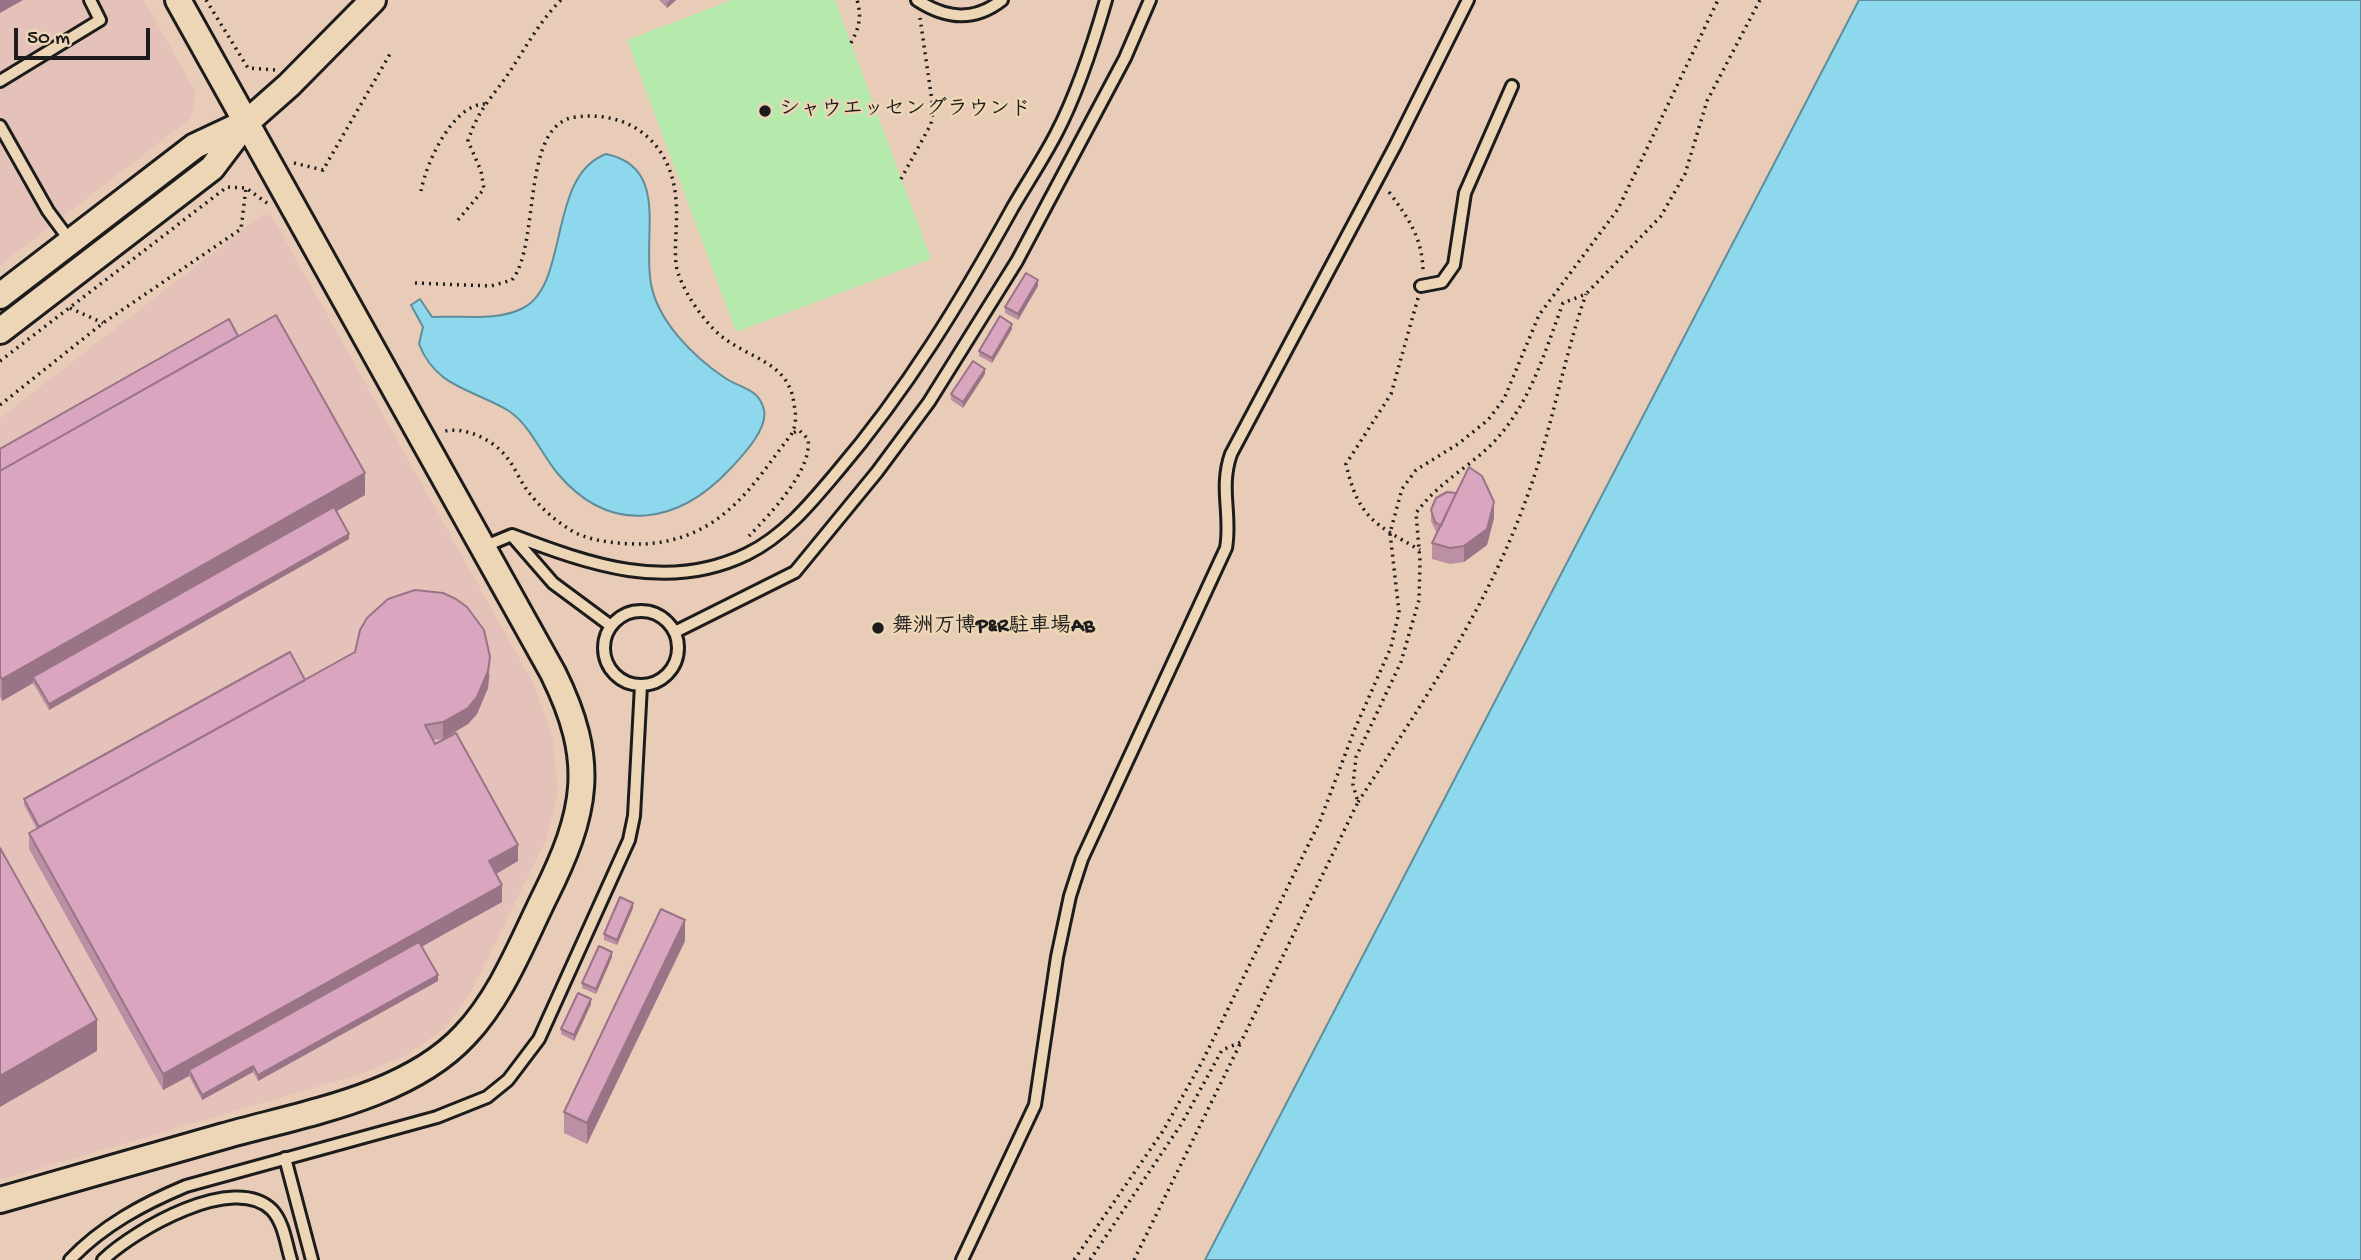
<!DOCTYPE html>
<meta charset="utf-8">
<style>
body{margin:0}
#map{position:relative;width:2361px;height:1260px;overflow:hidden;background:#e9ccb7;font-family:"Gochi Hand",sans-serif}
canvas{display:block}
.scale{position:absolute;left:14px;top:28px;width:136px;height:32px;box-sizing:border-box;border:4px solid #1c1c1c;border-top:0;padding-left:9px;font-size:21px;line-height:24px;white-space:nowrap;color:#1c1c1c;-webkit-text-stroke:5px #edd6b5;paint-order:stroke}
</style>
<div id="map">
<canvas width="2361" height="1260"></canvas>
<div class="scale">50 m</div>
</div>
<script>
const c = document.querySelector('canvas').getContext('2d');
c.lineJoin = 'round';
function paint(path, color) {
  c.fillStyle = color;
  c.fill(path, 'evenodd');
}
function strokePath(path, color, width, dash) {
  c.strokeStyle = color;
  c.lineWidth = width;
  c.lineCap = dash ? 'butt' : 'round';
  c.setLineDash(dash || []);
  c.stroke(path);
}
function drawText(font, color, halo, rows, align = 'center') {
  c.font = font + ' "Gochi Hand","Klee One",sans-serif';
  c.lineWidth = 5;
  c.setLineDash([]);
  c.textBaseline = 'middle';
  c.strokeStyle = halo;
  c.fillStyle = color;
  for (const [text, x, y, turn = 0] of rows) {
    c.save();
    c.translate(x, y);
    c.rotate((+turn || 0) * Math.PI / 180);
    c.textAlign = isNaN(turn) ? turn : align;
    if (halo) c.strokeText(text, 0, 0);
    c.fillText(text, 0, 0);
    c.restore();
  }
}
paint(new Path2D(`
 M0,0H144L196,93L191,118L0,265Z
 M263,214L272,216L534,685L553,740L558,792L546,840L469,996L444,1029L406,1055L361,1074L0,1180V418Z`), '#e4c1b9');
paint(new Path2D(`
 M732,0H835L931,259L736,332L627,40Z`), '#b6eaac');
const water = new Path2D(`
 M1859,0H2361V1260H1205Z
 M606,154C670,167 642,236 651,284C658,322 694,357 725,378C740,388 759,388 764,410C768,429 743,455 731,468C678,525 611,536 558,474C541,454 531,426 509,411C473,389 436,388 419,344L423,327L411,305L420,299L432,317C461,315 497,322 523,308C570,284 547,176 606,154Z`);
paint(water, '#8dd8ed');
strokePath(water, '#608d99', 2);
const service = new Path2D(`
 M917,0C946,19 974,22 1002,0
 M0,81L100,20L90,0
 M0,126L48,211L71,242
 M1421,286L1442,282L1454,265L1465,193L1512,86
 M513,537L553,583L611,626
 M483,547L512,535C589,564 667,593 747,554C784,536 811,503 837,472C907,390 961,301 1013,207C1027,183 1043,159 1056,134C1078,92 1093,45 1106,0
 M604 648a37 37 0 1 1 74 0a37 37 0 1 1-74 0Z
 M675,632L795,572L877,472L929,402L1017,261L1125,58L1150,0
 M285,1158L312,1260
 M70,1260C102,1226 143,1204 186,1186L437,1117L487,1097L508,1080L539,1039L629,840L634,816L641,685
 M103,1260C134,1230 234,1172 272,1210C284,1223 286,1244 291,1260
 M962,1260L1035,1105L1057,957L1070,896L1082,859L1226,548C1232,515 1219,488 1231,454L1395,146L1468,0`);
const tertiary = new Path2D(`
 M0,296L195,146L244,123
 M0,331L212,168L246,123L289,85L373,0
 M0,1200C75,1179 149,1157 224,1136C302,1114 408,1097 465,1035C501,997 521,945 544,898C587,812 597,762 553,673L178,0`);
strokePath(service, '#1c1c1c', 16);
strokePath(tertiary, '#1c1c1c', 30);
strokePath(new Path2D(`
 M206,0L248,68L275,70
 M851,43C859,28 862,17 857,0
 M294,163L323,170L390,54
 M901,179L931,124L933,108L920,18
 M421,191C426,163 453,104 485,104
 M1389,192C1409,219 1423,239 1423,273
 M458,220L484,189L481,171L468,141C477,113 487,103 504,80C523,53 537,24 561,0
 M415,283L491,286L512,280C541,244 520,123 576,117C631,110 672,144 676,200C678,221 674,243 676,264C679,286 703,321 720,335C748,359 789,361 794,404C796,415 797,424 791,435C771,460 752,491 726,512C703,532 673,543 643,544C619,544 586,542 566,527C552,518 537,504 527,490C519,479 514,465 504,454C491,439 462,425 442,432
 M1418,298L1391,394L1346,464C1358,517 1374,524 1420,550
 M70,308L103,323
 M0,361L227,187L246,188L267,203
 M0,405L103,323L241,229L246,188
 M749,536C769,515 813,470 808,439L799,430L793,433
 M1358,802C1422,704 1489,605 1528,494C1552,429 1563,360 1586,294
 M1074,1260L1163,1131L1203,1060L1320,821L1354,731L1391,647L1399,612L1390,533L1402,489L1416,470L1458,444L1488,420L1504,399L1539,315L1618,209L1718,0
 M1090,1260L1182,1123L1222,1050L1241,1042L1358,802L1353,785L1356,757L1401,662L1419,600L1420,561L1416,513C1437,484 1466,469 1491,445C1530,405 1544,354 1563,303L1586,294L1661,216L1685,174L1707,101L1760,0
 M1134,1260L1240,1044`), '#1c1c1c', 3.5, [2, 5]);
strokePath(service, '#edd6b5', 10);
strokePath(tertiary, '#edd6b5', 24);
paint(new Path2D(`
 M659,0H676L667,8Z
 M1038,286L1018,320L1005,313V307Z
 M1012,329L992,363L979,356V351Z
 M238,336L365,495L337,511L349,539L49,710L33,683L2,701L0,697V449Z
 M985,374L963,408L951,400V394Z
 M1431,510L1494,518L1487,545L1464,562L1450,564L1432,559V543L1437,534L1431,521Z
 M490,674L488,688L477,714L468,724L443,739L433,740L518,861L496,874L502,902L422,946L438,981L258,1081L253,1072L202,1100L189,1076L163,1090L29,849V833L37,829L24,805V799L305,680Z
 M633,908L617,945L604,940V934Z
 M685,941L587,1144L564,1133V1112Z
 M612,957L596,994L582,988V983Z
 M591,1004L574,1041L561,1034V1029Z`), '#bb8fa4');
paint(new Path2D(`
 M0,0H23L0,13Z
 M670,0H676L667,8V3Z
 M1038,280V286L1018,320V314Z
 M1012,324V329L992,363V358Z
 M985,369V374L963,408V402Z
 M365,473V495L36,682L33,677V683L2,701V679Z
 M1494,502V518L1487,545L1464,562V546Z
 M349,534V539L49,710V704Z
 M490,657L488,688L477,714L468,724L443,739V722Z
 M518,845V861L489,878V861Z
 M502,885V902L191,1075L189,1070V1076L163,1090V1074Z
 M633,903V908L617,945V940Z
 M685,920V941L587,1144V1123Z
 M612,952V957L596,994V989Z
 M438,975V981L258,1081V1075Z
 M591,999V1004L574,1041V1035Z
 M97,1020V1051L0,1107V1076Z
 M253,1066V1072L202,1100V1095Z`), '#997486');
const building = new Path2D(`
 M1026,273L1038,280L1018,314L1005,307Z
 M276,315L365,473L2,679L0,676V471Z
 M1000,316L1012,324L992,358L979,351Z
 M229,319L238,336L0,471V449Z
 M973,361L985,369L963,402L951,394Z
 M1469,467L1482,476L1494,502L1487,529L1464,546L1450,548L1432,543Z
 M1447,492L1456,493L1441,526L1435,522L1431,510L1436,498Z
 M334,507L349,534L49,704L33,677Z
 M415,590L443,593L456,599L467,607L484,630L490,657L488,671L477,697L468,708L443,722L425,725L435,744L456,733L518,845L489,861L502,885L163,1074L29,833L355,652L360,630L367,618L388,599Z
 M290,652L305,680L39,827L24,799Z
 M0,848L97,1020L0,1076Z
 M620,897L633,903L617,940L604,934Z
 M661,909L685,920L587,1123L564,1112Z
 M419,942L438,975L258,1075L253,1066L202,1095L189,1070Z
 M599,946L612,952L596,989L582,983Z
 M578,993L591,999L574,1035L561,1029Z`);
paint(building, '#daa6bf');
strokePath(building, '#997486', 2);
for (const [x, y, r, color] of [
 [765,111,7,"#1c1c1c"],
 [878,628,7,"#1c1c1c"]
]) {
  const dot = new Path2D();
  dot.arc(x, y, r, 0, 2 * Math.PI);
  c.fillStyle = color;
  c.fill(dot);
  strokePath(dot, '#edd6b5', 2.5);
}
drawText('bold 21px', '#1c1c1c', '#edd6b5', [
 ["シャウエッセングラウンド",779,111],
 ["舞洲万博P&R駐車場AB",892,628]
], 'left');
</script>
